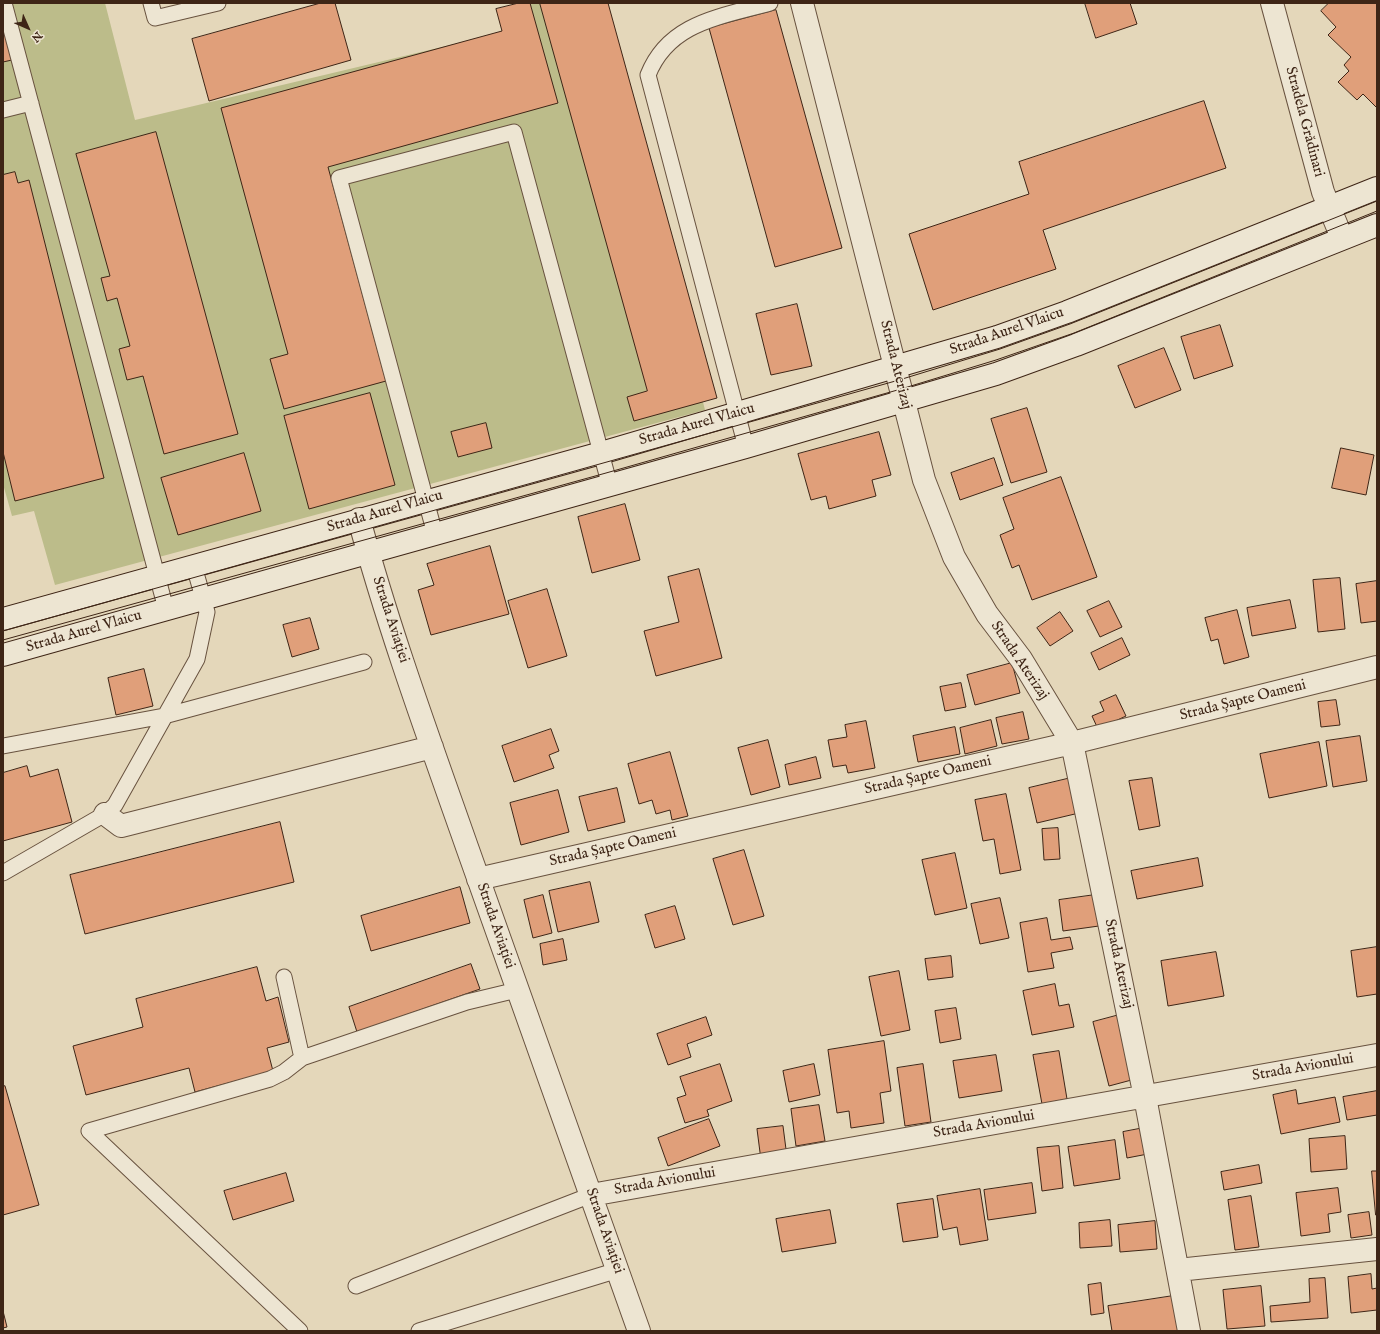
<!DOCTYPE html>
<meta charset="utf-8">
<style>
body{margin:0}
#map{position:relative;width:1380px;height:1334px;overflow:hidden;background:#e4d7ba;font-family:"IM FELL English",serif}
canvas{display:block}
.frame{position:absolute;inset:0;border:4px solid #3e2516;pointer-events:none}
.north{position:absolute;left:8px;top:8px;width:40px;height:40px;-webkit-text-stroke:3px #ede5d2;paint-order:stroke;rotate:135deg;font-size:11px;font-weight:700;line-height:16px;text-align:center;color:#3e2516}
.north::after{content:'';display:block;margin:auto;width:14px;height:18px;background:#3e2516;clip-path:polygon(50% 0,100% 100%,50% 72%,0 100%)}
</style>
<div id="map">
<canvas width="1380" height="1334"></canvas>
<div class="frame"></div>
<div class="north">N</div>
</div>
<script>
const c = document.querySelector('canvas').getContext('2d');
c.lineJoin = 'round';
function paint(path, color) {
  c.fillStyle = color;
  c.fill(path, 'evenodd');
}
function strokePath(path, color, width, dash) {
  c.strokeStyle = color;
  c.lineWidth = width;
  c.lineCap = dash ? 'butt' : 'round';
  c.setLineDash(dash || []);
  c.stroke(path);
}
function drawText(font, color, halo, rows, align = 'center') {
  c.font = font + ' "IM FELL English",serif';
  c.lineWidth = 3;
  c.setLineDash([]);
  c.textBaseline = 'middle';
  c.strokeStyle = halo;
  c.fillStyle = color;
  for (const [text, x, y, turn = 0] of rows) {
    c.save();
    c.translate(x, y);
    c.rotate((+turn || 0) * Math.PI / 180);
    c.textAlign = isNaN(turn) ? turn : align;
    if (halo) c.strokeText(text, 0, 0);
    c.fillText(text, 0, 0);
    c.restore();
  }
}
paint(new Path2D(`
 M3,3H105L135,120L505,32L500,13L532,3H603L705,410L55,585L34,511L12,516L3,484Z`), '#bcbc8a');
const building = new Path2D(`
 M321,3H335L351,60L209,101L192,39Z
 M519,3H530L558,103L328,167L386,381L284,409L270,359L288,354L221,108L502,31L496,9Z
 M540,3H608L717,398L634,421L627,397L647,391Z
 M1085,3H1130L1137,24L1096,38Z
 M1329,3H1377V108L1363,94L1357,100L1338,82L1349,71L1344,65L1351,57L1328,35L1336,27L1321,11Z
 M776,10L842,248L775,267L709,28Z
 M3,27L12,60L3,62Z
 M1204,101L1226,168L1043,230L1056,269L933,310L909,234L1029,194L1019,162Z
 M156,132L238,434L164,454L143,376L127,380L119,349L130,346L117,298L107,301L101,278L110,276L76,154Z
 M15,172L18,183L29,180L104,478L15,501L3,452V175Z
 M797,304L812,366L771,375L756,314Z
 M1220,325L1233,366L1194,379L1181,337Z
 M1164,348L1181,390L1135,408L1118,366Z
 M370,393L395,485L309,509L284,416Z
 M1027,408L1047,472L1011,483L991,419Z
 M486,423L492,448L458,457L451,432Z
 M879,432L891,475L872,480L876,496L829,509L826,496L811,500L798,454Z
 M1341,448L1374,455L1366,495L1332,488Z
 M244,453L261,511L178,535L161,478Z
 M994,458L1003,485L960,500L951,473Z
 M1061,477L1097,577L1032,600L1019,565L1012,568L1000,535L1014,529L1003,498Z
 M625,504L640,560L592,573L578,517Z
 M490,546L509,614L431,635L418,590L434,585L427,564Z
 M699,569L722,658L656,676L644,631L679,622L668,577Z
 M1340,578L1345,629L1318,632L1313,580Z
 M1377,581V621L1361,623L1356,584Z
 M547,589L567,656L528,668L508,601Z
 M1290,600L1296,628L1252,636L1247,608Z
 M1109,601L1122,627L1100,637L1087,611Z
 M1237,610L1249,657L1224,664L1218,639L1211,641L1205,618Z
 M1060,612L1073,631L1050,646L1037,628Z
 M310,618L319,649L292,657L283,625Z
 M1122,638L1130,655L1099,670L1091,653Z
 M1012,663L1020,693L975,705L967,675Z
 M144,669L153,706L116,715L108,678Z
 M961,683L966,707L945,711L940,687Z
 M1116,695L1126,716L1098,729L1092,716L1104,711L1100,702Z
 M1336,700L1340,725L1321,727L1318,702Z
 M1023,712L1029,739L1002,744L996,718Z
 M991,720L997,746L965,754L960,728Z
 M866,721L875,768L848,773L846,765L833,767L828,740L847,737L845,725Z
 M955,727L960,754L918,762L913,736Z
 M551,729L559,751L549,755L554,768L514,782L502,746Z
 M1360,736L1367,781L1333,787L1326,741Z
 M768,740L780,787L751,795L738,748Z
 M1319,742L1327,786L1269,798L1260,754Z
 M670,752L688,816L672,820L670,810L656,814L652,800L639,804L628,764Z
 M816,757L821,778L789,785L785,765Z
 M27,766L30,777L58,769L72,822L3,841V773Z
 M1071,778L1079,813L1037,823L1029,788Z
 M1152,778L1160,826L1139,830L1129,781Z
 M617,788L625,822L588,831L579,797Z
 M558,790L569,832L521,845L510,803Z
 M1006,794L1021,870L1000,874L994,839L983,841L975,800Z
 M280,822L294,882L85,934L70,875Z
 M1058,828L1060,859L1044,860L1042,829Z
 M744,850L764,916L733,925L713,859Z
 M955,853L967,908L935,915L922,860Z
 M1198,858L1203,886L1137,899L1131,871Z
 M590,882L599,922L558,932L549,891Z
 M460,887L470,923L371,951L361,916Z
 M1102,894L1106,925L1063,931L1059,900Z
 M543,895L552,933L533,938L524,900Z
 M1000,898L1009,938L980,944L971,904Z
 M675,906L685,939L655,948L645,915Z
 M1047,918L1051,940L1070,937L1073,949L1051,953L1054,968L1028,972L1020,923Z
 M563,939L567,960L543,965L540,944Z
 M1377,947V994L1357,997L1351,951Z
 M1216,952L1224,996L1168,1006L1161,961Z
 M951,956L953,977L928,980L925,959Z
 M471,964L480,989L357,1032L349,1007Z
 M257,967L266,1001L278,997L289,1042L267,1048L273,1071L195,1092L189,1068L86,1095L73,1046L143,1027L136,999Z
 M899,971L910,1030L881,1036L869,977Z
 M1055,984L1059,1006L1069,1004L1074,1027L1032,1035L1023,991Z
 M956,1008L961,1039L940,1043L935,1011Z
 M1123,1014L1139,1078L1109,1086L1093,1022Z
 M706,1017L712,1035L687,1044L691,1057L668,1065L657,1034Z
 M884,1041L891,1091L880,1093L884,1123L851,1128L849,1111L837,1113L828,1050Z
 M1059,1051L1067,1099L1042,1104L1033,1055Z
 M996,1055L1002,1091L959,1098L953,1061Z
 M720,1064L732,1101L707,1110L709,1116L685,1123L677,1098L686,1095L680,1077Z
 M814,1064L820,1095L789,1102L783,1071Z
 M923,1064L931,1122L905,1126L897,1068Z
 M5,1086L39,1205L3,1215V1087Z
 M1296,1090L1298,1104L1335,1097L1340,1122L1281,1134L1273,1095Z
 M1377,1091V1115L1347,1120L1343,1097Z
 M819,1105L825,1141L796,1146L791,1109Z
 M709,1119L720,1146L668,1166L658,1138Z
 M783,1126L787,1157L761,1160L757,1129Z
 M1149,1127L1153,1153L1127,1158L1123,1132Z
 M1345,1136L1347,1169L1311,1172L1309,1139Z
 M1115,1140L1120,1179L1074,1186L1068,1147Z
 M1059,1146L1063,1188L1042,1191L1037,1148Z
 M1259,1165L1262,1183L1224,1190L1221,1172Z
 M1372,1171H1377V1215H1376Z
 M286,1173L294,1201L233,1220L224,1191Z
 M1032,1183L1036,1213L988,1220L984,1190Z
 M1338,1188L1341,1212L1328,1214L1330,1232L1301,1236L1296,1193Z
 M980,1189L988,1240L960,1245L957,1227L943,1230L937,1196Z
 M1251,1196L1259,1247L1235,1250L1228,1200Z
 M933,1199L938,1237L903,1242L897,1204Z
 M830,1210L836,1243L782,1252L776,1219Z
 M1369,1212L1372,1235L1351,1238L1348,1215Z
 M1110,1220L1112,1246L1080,1248L1079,1223Z
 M1155,1221L1157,1249L1120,1252L1118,1225Z
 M1371,1274L1372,1289L1377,1288V1310L1351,1313L1348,1277Z
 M1325,1278L1328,1318L1271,1322L1270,1306L1310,1302L1309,1279Z
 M1101,1283L1104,1313L1091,1315L1088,1285Z
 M1261,1286L1265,1326L1227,1329L1223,1290Z
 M1173,1296L1178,1331H1112L1108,1306Z
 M3,1311L7,1327L3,1328Z`);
paint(building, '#e09f7a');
strokePath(building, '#3e2516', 1);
const service = new Path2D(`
 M4,3L166,609
 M151,3L155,18L218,3
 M3,110L31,103
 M746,447L648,75C669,22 721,17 770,3
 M435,534L339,178L514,132L610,486
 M3,746L164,716L364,662
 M3,873L105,814L115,805L197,659L207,612L194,566
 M284,977L302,1058
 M89,1131L270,1079L284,1072L302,1058L467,1002L517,990
 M89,1131L300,1331
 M356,1286L591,1195
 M419,1331L618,1270`);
const minor = new Path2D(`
 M802,3L924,480L954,557L987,614L1021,659L1072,743L1145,1097L1189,1331
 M1272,3L1323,192L1342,238
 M359,519C389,630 429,739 467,847C524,1009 582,1170 639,1331
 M105,814L121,826L432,747
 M478,879L1072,743L1377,667
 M591,1195L1377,1055
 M1178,1270L1377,1249`);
const secondary = new Path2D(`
 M3,619L601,453L997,337L1067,312L1377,188
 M3,655L746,447L996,374L1076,345L1377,225`);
strokePath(service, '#68523f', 17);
strokePath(minor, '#68523f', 24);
strokePath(secondary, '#3e2516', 24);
strokePath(service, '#ede5d2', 15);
strokePath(minor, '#ede5d2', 22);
strokePath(secondary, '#ede5d2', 22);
strokePath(new Path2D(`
 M3,631L739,425L899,380L1000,349L1070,324L1377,201
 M3,640L606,473L901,389L996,360L1074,333L1377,211`), '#3e2516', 1);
drawText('15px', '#3e2516', '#ede5d2', [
 ["Stradela Grădinari",1304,122,75],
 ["Strada Aurel Vlaicu",1007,332,-19],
 ["Strada Aterizaj",895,365,76],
 ["Strada Aurel Vlaicu",697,425,-16],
 ["Strada Aurel Vlaicu",385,512,-16],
 ["Strada Aviației",390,620,72],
 ["Strada Aurel Vlaicu",84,632,-16],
 ["Strada Aterizaj",1019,661,56],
 ["Strada Șapte Oameni",1243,701,-14],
 ["Strada Șapte Oameni",928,776,-13],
 ["Strada Șapte Oameni",613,848,-13],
 ["Strada Aviației",495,926,71],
 ["Strada Aterizaj",1118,964,78],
 ["Strada Avionului",1303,1068,-10],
 ["Strada Avionului",984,1125,-10],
 ["Strada Avionului",665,1182,-10],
 ["Strada Aviației",604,1231,71]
]);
</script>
